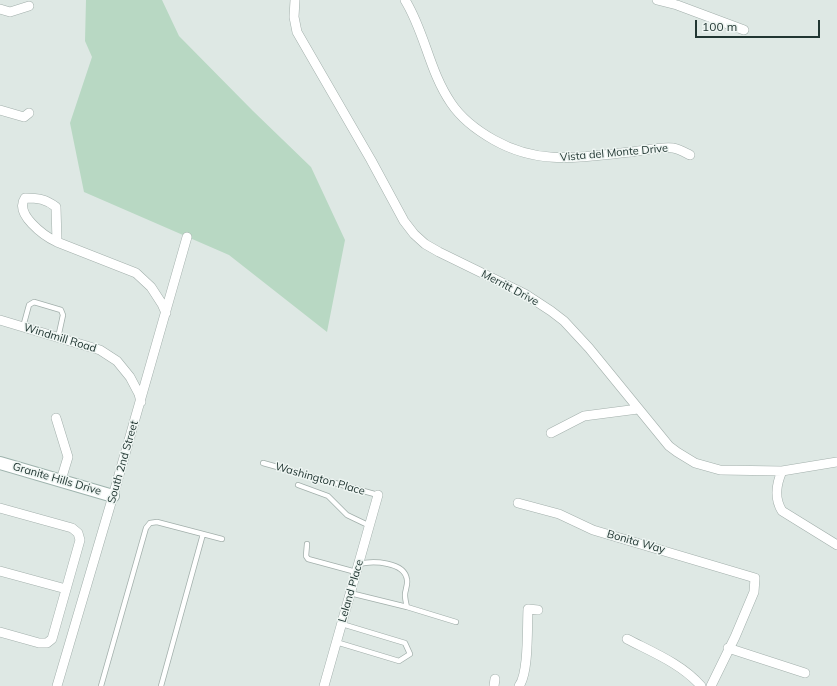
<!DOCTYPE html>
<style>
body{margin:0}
#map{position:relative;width:837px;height:686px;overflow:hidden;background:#dee8e4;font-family:Mulish,sans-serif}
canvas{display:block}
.scale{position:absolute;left:695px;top:20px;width:125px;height:18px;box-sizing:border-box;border:2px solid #213632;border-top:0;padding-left:5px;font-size:12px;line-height:14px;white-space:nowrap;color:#213632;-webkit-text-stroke:3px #eef5f2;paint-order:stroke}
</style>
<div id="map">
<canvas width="837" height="686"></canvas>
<div class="scale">100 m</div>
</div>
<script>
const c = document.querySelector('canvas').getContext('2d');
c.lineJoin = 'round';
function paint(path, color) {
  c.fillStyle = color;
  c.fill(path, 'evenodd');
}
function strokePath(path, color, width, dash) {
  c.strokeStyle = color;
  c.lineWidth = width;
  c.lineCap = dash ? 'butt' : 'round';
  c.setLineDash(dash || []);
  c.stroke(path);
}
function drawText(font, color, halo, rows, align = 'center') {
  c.font = font + ' Mulish,sans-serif';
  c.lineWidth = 3;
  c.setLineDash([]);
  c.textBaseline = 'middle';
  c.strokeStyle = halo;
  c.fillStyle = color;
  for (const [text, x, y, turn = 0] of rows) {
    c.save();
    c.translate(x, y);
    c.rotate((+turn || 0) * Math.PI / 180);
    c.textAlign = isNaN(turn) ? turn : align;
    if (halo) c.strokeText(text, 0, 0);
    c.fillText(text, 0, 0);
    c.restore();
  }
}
paint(new Path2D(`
 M86,0H162L179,36L253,111L311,167L345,240L327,332L229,255L84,192L70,123L92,57L85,41Z`), '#b8d8c3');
const lane = new Path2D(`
 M23,327L29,305L34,302L61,310L63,315L58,338
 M263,463L378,495
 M298,485L328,496L347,515L370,526
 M307,544L306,556L308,559L356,572
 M359,564C372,561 405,561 407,580C408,585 405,590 405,595C405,599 406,603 407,607
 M350,593L407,607L456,622
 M336,642L399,661L410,654L405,643L342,624
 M101,686L146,528L150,523L157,522L222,539
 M161,686L203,534`);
const street = new Path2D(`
 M295,0L294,17L297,32L371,160L404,221L414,234L425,244L439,252L525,294L551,311L564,321L589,348L669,446L677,452L695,463L720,470L782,471L837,462
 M405,0C425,32 429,71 451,103C461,118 478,131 494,140C540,166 581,157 631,152C641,151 664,146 673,148C679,149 684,152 690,155
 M657,0L677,5L744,30
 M0,9L10,12L29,6
 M0,110L24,117L29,113
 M57,242C44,236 14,214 25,198C38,198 46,199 56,207L57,242L136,273L151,287L162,304L166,313
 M0,320L100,350L117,361L130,377L139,394L141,402
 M56,418L68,457L61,480
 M551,433L584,416L638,409
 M782,471C776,485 774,498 782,511L837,545
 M518,503L559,514L593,530L755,578L754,592L735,637L711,686
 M0,508L72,528L78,533L80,540L52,639L47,643H39L0,632
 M0,571L66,589
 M627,639C652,652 682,664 701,686
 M728,648L805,673
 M57,686L113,496L187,237
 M324,686L378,495
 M494,686L495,679
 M519,686C529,673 527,627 528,609L538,610`);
const secondary = new Path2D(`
 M0,463L113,496`);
strokePath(lane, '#a2afab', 6);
strokePath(street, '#a2afab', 10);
strokePath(secondary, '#9eb3ad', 14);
strokePath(lane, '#fff', 4.5);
strokePath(street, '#fff', 9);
strokePath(secondary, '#fff', 12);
drawText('11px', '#213632', '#eef5f2', [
 ["Vista del Monte Drive",614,153,-5],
 ["Merritt Drive",510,288,28],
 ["Windmill Road",60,338,17],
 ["South 2nd Street",123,462,-74],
 ["Granite Hills Drive",57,479,16],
 ["Washington Place",320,479,16],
 ["Bonita Way",636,542,16],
 ["Leland Place",351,591,-74]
]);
</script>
